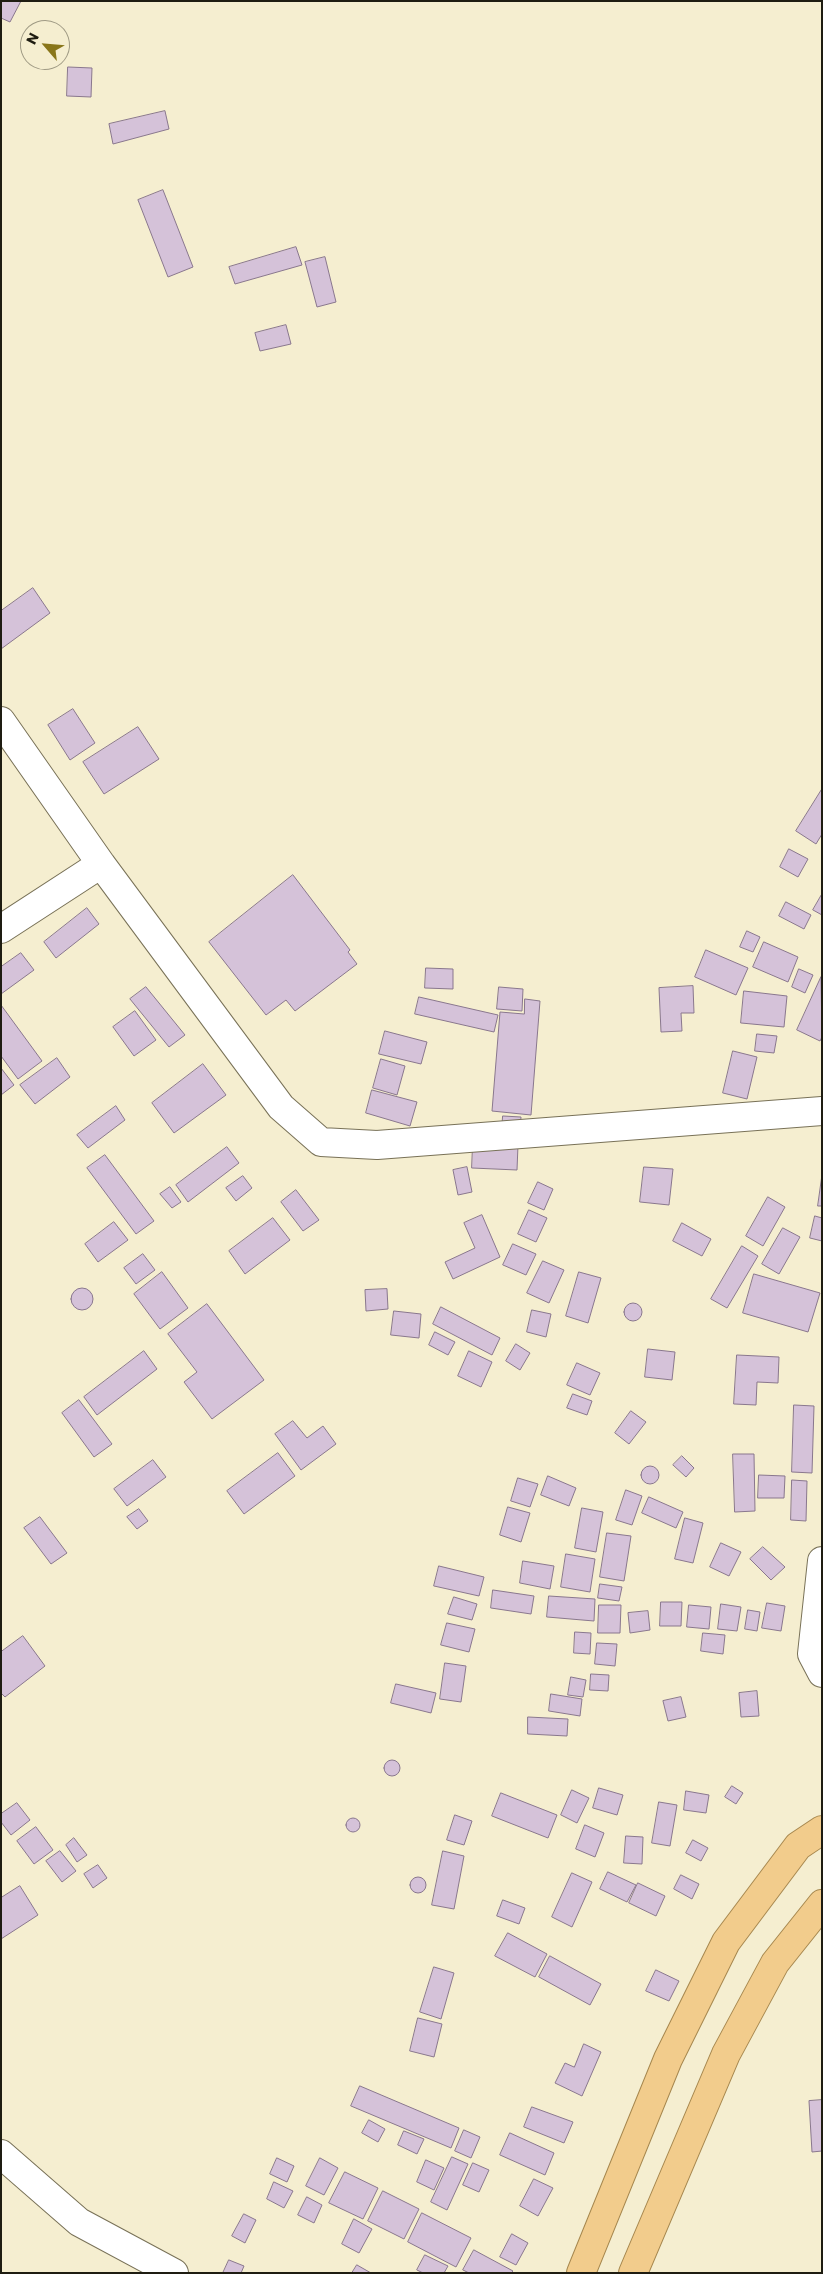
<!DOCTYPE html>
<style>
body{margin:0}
#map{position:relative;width:823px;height:2274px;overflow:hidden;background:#f5eed0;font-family:Poppins,sans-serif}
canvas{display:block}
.frame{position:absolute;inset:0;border:2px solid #1e1c11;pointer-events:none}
.north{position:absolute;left:20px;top:20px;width:50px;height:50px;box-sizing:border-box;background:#f5eed0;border:1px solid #9f9a84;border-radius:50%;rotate:297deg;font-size:14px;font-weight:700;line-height:20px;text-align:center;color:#1e1c11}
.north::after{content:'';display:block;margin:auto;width:18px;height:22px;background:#89761a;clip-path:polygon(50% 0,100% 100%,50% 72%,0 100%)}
</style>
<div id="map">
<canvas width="823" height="2274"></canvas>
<div class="frame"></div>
<div class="north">N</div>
</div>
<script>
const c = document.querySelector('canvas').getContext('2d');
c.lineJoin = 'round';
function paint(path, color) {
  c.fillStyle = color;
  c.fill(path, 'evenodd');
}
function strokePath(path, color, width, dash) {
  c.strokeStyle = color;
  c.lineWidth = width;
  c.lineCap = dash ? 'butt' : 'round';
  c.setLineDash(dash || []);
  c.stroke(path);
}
const building = new Path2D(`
 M1,1H21L10,22L1,18Z
 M68,67L92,68L91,97L67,96Z
 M165,111L169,129L113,144L109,124Z
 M163,190L193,267L168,277L138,200Z
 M296,247L302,265L235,284L229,267Z
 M325,257L336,302L317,307L305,262Z
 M286,325L291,344L260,351L255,333Z
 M33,588L50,613L1,649V611Z
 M73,709L95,743L70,760L48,725Z
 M138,727L159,759L104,794L83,762Z
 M822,789V834L816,844L796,831Z
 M789,849L808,859L798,877L780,867Z
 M293,875L350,950L348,952L357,964L295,1011L286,1000L266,1015L209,942Z
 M822,894V915L813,910Z
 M786,902L811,915L804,929L779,916Z
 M87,908L99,924L56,958L44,942Z
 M747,931L760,937L753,952L740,947Z
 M764,942L798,957L788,982L753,967Z
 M706,950L748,968L736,995L695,977Z
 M21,953L34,970L1,994V967Z
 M426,968L453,969V989L425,988Z
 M799,969L813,975L805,993L792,987Z
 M821,977L822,1037L820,1041L797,1030Z
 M693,986L694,1013H681L682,1031L661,1032L659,988Z
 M146,987L185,1035L169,1047L130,999Z
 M499,987L523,989L522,1011L497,1009Z
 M744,991L787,996L784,1027L741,1023Z
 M419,997L498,1015L494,1032L415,1014Z
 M525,999L540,1001L531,1115L492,1111L500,1012L524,1014Z
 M1,1005L42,1061L18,1079L1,1056Z
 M135,1011L156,1040L134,1056L113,1027Z
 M385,1031L427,1042L421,1064L379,1054Z
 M757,1034L777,1036L774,1053L755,1051Z
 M733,1051L757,1057L747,1099L723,1093Z
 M57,1058L70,1077L35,1104L20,1085Z
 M381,1059L405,1066L397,1095L373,1088Z
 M203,1064L226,1095L174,1133L152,1103Z
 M1,1068L14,1085L1,1095Z
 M372,1090L417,1102L410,1126L366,1113Z
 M116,1106L125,1120L88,1148L77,1135Z
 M503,1116L521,1117L520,1132L502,1130Z
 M473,1144L518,1145L517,1170L472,1168Z
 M227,1147L239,1163L188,1202L176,1185Z
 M105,1155L154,1221L136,1234L87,1168Z
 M467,1167L472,1192L458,1195L453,1170Z
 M644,1167L673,1169L669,1205L640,1202Z
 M822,1175V1206H818Z
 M243,1176L252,1188L236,1201L226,1188Z
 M538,1182L553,1189L544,1210L528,1203Z
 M170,1187L181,1202L172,1208L160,1194Z
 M296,1190L319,1220L303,1231L281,1202Z
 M768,1197L785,1207L763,1246L746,1236Z
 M529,1210L547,1218L536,1242L518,1234Z
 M482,1215L500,1257L453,1279L445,1262L475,1248L464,1223Z
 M815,1216L822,1218V1241L810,1238Z
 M273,1218L290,1240L245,1274L229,1251Z
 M114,1222L128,1240L98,1262L85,1244Z
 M682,1223L711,1239L702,1256L673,1241Z
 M783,1228L800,1237L779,1274L762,1264Z
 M513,1244L536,1254L526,1275L503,1265Z
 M742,1246L758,1256L727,1308L711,1299Z
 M143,1254L155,1270L136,1284L124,1268Z
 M543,1261L564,1270L549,1303L527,1293Z
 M162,1272L188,1308L160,1329L134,1294Z
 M579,1272L601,1278L588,1323L566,1316Z
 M754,1274L820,1293L808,1332L743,1313Z
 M71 1299a11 11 0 1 1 22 0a11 11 0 1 1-22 0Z
 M387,1289L388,1309L366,1311L365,1290Z
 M624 1312a9 9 0 1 1 18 0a9 9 0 1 1-18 0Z
 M207,1304L264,1380L212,1419L184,1382L197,1372L168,1334Z
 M441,1307L500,1338L492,1355L433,1324Z
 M532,1310L551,1314L546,1337L527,1332Z
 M394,1311L421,1314L419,1338L391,1335Z
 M435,1332L455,1342L448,1355L429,1345Z
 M516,1344L530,1353L520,1370L506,1361Z
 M648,1349L675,1352L672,1380L645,1377Z
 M144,1351L157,1369L97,1415L84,1397Z
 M469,1351L492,1362L481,1387L458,1376Z
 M737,1355L779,1357L778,1383L757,1382L756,1405L734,1404Z
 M577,1363L600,1373L590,1395L567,1385Z
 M573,1394L592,1401L587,1415L567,1408Z
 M79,1400L112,1444L94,1457L62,1413Z
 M794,1405L814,1406L812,1473L792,1472Z
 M631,1411L646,1422L629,1444L615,1433Z
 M293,1421L307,1438L323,1426L336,1444L301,1470L275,1434Z
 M278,1453L295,1476L244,1514L227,1491Z
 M733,1454H754L755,1511L735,1512Z
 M682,1456L694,1468L686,1477L673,1465Z
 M153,1460L166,1477L127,1506L114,1489Z
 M641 1475a9 9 0 1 1 18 0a9 9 0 1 1-18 0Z
 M759,1475L785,1476L784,1498H758Z
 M548,1476L576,1488L569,1506L541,1495Z
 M518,1478L538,1484L530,1507L511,1501Z
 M792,1480L807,1481L806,1521L791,1520Z
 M626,1490L642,1496L632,1525L616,1520Z
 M649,1497L683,1512L676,1528L642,1513Z
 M508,1507L530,1513L521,1542L500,1535Z
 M582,1508L603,1512L596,1552L575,1548Z
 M139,1509L148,1521L137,1529L127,1517Z
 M40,1517L67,1553L51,1564L24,1528Z
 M685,1518L703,1523L693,1563L675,1559Z
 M607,1533L631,1536L624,1581L600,1577Z
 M721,1543L741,1552L729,1576L710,1567Z
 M763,1547L785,1567L771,1580L750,1559Z
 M566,1554L595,1559L590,1592L561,1587Z
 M523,1561L554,1566L550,1589L520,1583Z
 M439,1566L484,1577L479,1596L434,1586Z
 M600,1584L622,1587L619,1601L598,1598Z
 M493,1590L534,1596L531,1614L491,1608Z
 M549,1596L595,1599L594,1621L547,1617Z
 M454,1597L477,1604L472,1620L448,1614Z
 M661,1602H682L681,1626H660Z
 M767,1603L785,1606L781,1631L762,1628Z
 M721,1604L741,1607L737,1631L718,1629Z
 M599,1605H621L620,1633H598Z
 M689,1605L711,1607L709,1629L687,1627Z
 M748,1610L760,1612L757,1631L745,1629Z
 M648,1611L650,1630L630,1633L628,1613Z
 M447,1623L475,1629L469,1652L441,1645Z
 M575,1632L591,1633L590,1654L574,1653Z
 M703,1633L725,1635L723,1654L701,1651Z
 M23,1636L45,1666L5,1697L1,1693V1652Z
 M597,1643L617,1644L615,1666L595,1664Z
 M445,1663L466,1666L461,1702L440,1699Z
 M591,1674L609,1675L608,1691L590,1690Z
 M571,1677L586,1680L583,1697L568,1695Z
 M396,1684L436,1693L431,1713L391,1703Z
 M757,1691L759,1716L741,1717L739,1693Z
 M551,1694L582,1699L580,1716L549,1711Z
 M681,1697L686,1717L668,1721L663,1701Z
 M528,1717L568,1719L567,1736L528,1734Z
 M384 1768a8 8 0 1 1 16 0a8 8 0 1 1-16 0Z
 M732,1786L743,1793L736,1804L725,1797Z
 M599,1788L623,1795L617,1815L593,1808Z
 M572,1790L589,1798L577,1823L561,1815Z
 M686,1791L709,1795L706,1813L684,1810Z
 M501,1793L557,1815L548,1838L492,1816Z
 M659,1802L677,1805L670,1846L652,1843Z
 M17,1803L30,1820L11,1835L1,1822V1814Z
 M455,1815L472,1821L464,1845L447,1840Z
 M346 1825a7 7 0 1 1 14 0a7 7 0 1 1-14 0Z
 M585,1825L604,1833L595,1857L576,1849Z
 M36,1827L53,1850L34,1864L17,1841Z
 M626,1836L643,1837L642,1864L624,1863Z
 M74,1838L87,1855L77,1862L66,1845Z
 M693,1840L708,1848L701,1861L686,1853Z
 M60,1851L76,1871L62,1882L46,1861Z
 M443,1851L464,1856L454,1909L432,1905Z
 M98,1865L107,1878L93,1888L84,1874Z
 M608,1872L636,1885L627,1902L600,1889Z
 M572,1873L592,1882L572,1927L552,1917Z
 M681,1875L699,1884L692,1899L674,1889Z
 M410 1885a8 8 0 1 1 16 0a8 8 0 1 1-16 0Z
 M638,1883L665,1896L656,1916L629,1903Z
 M20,1886L38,1915L1,1939V1898Z
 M503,1900L525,1908L519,1924L497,1916Z
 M508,1933L547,1954L535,1977L495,1956Z
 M550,1956L601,1984L590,2005L539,1977Z
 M434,1967L454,1973L441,2019L420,2012Z
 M656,1970L679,1981L669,2001L646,1991Z
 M418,2018L442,2024L434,2057L410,2051Z
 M584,2044L601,2052L582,2096L555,2083L565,2063L574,2067Z
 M360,2086L459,2128L451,2148L351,2106Z
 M822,2100V2151L812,2152L809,2101Z
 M532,2107L573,2122L564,2143L524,2127Z
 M369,2120L385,2129L378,2142L362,2133Z
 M464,2130L480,2137L471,2158L455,2151Z
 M404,2131L424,2139L417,2154L398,2145Z
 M510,2133L554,2153L545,2175L500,2155Z
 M452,2157L468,2164L447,2210L431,2202Z
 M277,2158L294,2166L287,2182L270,2174Z
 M320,2158L338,2168L324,2195L306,2186Z
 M426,2160L444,2168L434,2190L417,2182Z
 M473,2163L489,2170L479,2192L463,2185Z
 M345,2172L378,2188L363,2219L329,2203Z
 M534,2179L553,2188L538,2216L520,2206Z
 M274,2182L293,2191L284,2208L267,2199Z
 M383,2191L419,2209L404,2239L368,2221Z
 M307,2197L322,2205L314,2223L298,2215Z
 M422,2213L471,2238L456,2267L408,2242Z
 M244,2214L256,2220L245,2243L232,2236Z
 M354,2219L372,2229L359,2253L342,2244Z
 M512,2234L528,2243L516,2265L500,2257Z
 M474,2250L513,2271L511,2273H469L463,2270Z
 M425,2255L448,2266L444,2273H423L417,2270Z
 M229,2260L244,2266L241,2273H223Z
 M357,2265L371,2273H352Z`);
paint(building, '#d5c2d9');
strokePath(building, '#89778d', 1);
const minor = new Path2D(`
 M1,721L101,864L281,1107L321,1142L377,1145L822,1111
 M1,929L101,864
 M822,1561L812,1654L822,1673
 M1,2154L79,2222L174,2273`);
const trunk = new Path2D(`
 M581,2273L668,2059L726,1942L798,1846L822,1830
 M633,2273L726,2054L775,1963L822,1904`);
strokePath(minor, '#787157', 30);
strokePath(trunk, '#a6874e', 30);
strokePath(minor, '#fff', 28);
strokePath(trunk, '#f2cc8c', 28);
</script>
